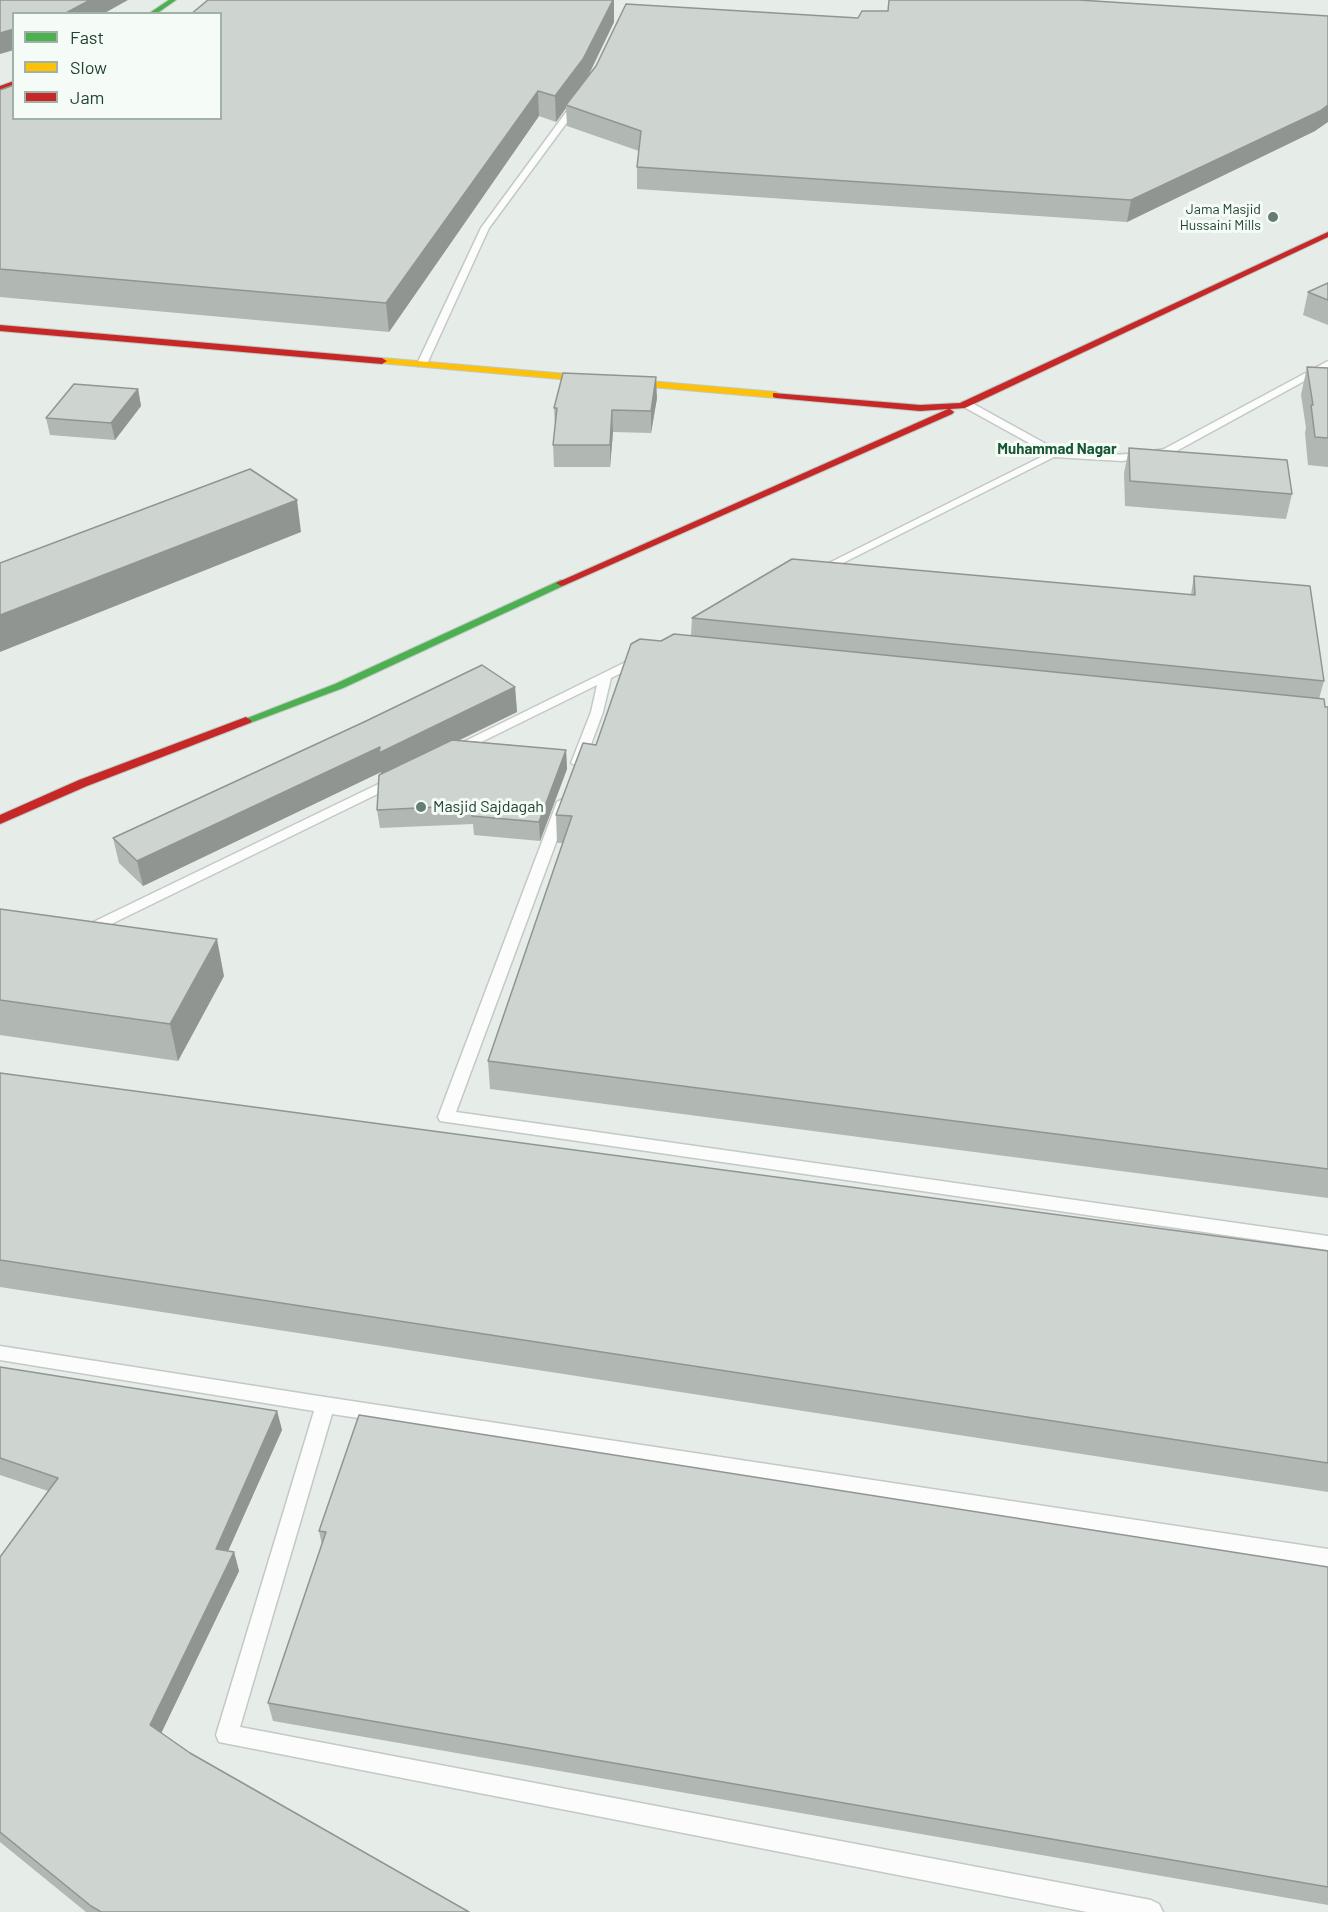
<!DOCTYPE html>
<style>
body{margin:0}
#map{position:relative;width:1328px;height:1912px;overflow:hidden;background:#e6ece7;font-family:Barlow,sans-serif}
canvas{display:block}
.legend{position:absolute;left:12px;top:12px;width:210px;height:108px;box-sizing:border-box;background:#f5fbf6;border:2px solid #a0b1a6;margin:0;padding:8px 10px;list-style:none;font-size:18px;color:#20432e}
.legend li{display:flex;align-items:center;gap:12px;height:30px}
.legend b{width:30px;border:2px solid #a0b1a6}
</style>
<div id="map">
<canvas width="1328" height="1912"></canvas>
<ul class="legend">
<li><b style="height:8px;background:#4caf50"></b>Fast</li>
<li><b style="height:8px;background:#ffc107"></b>Slow</li>
<li><b style="height:8px;background:#c62828"></b>Jam</li>
</ul>
</div>
<script>
const c = document.querySelector('canvas').getContext('2d');
c.lineJoin = 'round';
function strokePath(path, color, width, dash) {
  c.strokeStyle = color;
  c.lineWidth = width;
  c.lineCap = dash ? 'butt' : 'round';
  c.setLineDash(dash || []);
  c.stroke(path);
}
function paint(path, color) {
  c.fillStyle = color;
  c.fill(path, 'evenodd');
}
function drawText(font, color, halo, rows, align = 'center') {
  c.font = font + ' Barlow,sans-serif';
  c.lineWidth = 6;
  c.setLineDash([]);
  c.textBaseline = 'middle';
  c.strokeStyle = halo;
  c.fillStyle = color;
  for (const [text, x, y, turn = 0] of rows) {
    c.save();
    c.translate(x, y);
    c.rotate((+turn || 0) * Math.PI / 180);
    c.textAlign = isNaN(turn) ? turn : align;
    if (halo) c.strokeText(text, 0, 0);
    c.fillText(text, 0, 0);
    c.restore();
  }
}
const lane = new Path2D(`
 M575,100L582,102L489,228L427,364L418,366L417,364L481,228Z
 M1328,361V368L1171,454L1122,461L1054,457L821,574H813L811,572L1043,456L1040,449L962,406V402H970L1048,445L1051,450C1089,456 1126,457 1164,449Z
 M642,654L648,658L646,661L611,678L603,712L583,766L578,767L571,763L591,712L597,685L461,752L456,753L449,749Z
 M397,775L404,779L402,782L97,931H87L85,928L87,925Z
 M564,798L571,802L456,1112L1328,1236V1250L440,1121L438,1117L557,802Z
 M0,1346L325,1397L1328,1549V1567L332,1414L240,1727L1151,1900L1159,1904L1163,1912H1087L219,1742L216,1735L314,1411L0,1360Z`);
const fast = new Path2D(`
 M169,0H176L156,14H148Z
 M561,580L565,581V585L343,688L250,723H242L240,721L335,684Z`);
const slow = new Path2D(`
 M382,358L776,392L781,395L776,398L379,363L377,361Z`);
const jam = new Path2D(`
 M14,81V86L0,91V86Z
 M1328,232V237L965,408L950,409L954,412L952,414L565,585L561,586L556,583L948,409L920,411L776,398L773,397V393L920,405L960,403Z
 M0,325L382,358L387,361L382,364L0,331Z
 M246,717L252,721L250,723L87,786L0,824V815L79,780Z`);
strokePath(lane, '#c3c9c4', 3);
strokePath(fast, '#bfc8c2', 2);
strokePath(slow, '#bfc8c2', 2);
strokePath(jam, '#bfc8c2', 2);
paint(lane, '#fbfcfb');
paint(fast, '#4caf50');
paint(slow, '#ffc107');
paint(jam, '#c62828');
paint(new Path2D(`
 M208,0H614V22L588,77L1315,131L1127,222L637,189V167L639,151L567,126L566,108L556,122L539,116L389,332L0,297V90L220,118Z
 M1328,283V325L1303,315L1308,292Z
 M1307,367L1328,368V467L1308,465L1305,433L1306,428L1301,395Z
 M138,389L141,406L115,440L50,435L46,418Z
 M657,398L651,433L613,432L610,467H554L553,445L555,428L554,408Z
 M1129,448L1292,494L1286,519L1125,506L1124,473Z
 M1194,576L1324,681L1319,699L1325,707H1328V1198L490,1089L488,1061L563,843H557L556,815L596,745L661,641L691,635L692,618L1191,594Z
 M515,687L517,712L459,740L566,750L567,769L540,841L474,835L473,824L380,828L377,810L381,772L143,886L119,863L113,838Z
 M0,909L224,976L178,1061L0,1035Z
 M0,1073L1328,1251V1492L0,1287Z
 M0,1367L277,1411L282,1430L228,1551L234,1552L239,1571L161,1733L190,1753L469,1912H86L0,1842V1557L48,1491L0,1475Z
 M319,1531L1328,1567V1905L273,1721L268,1703L322,1545Z`), '#b1b7b3');
paint(new Path2D(`
 M90,0H128L103,14H64Z
 M613,0H614V22L584,84L566,105V108L556,122L555,96Z
 M14,29V50L0,54V33Z
 M538,91L539,116L389,332L386,303Z
 M1328,105V122L1315,131L1127,222L1131,200Z
 M656,377L657,398L651,433V411Z
 M138,389L141,406L115,440L111,423Z
 M612,410L613,432L610,467V445Z
 M297,500L301,532L0,652V615Z
 M515,687L517,712L382,778L381,772L143,886L137,861L380,747Z
 M566,750L567,769L540,841L539,822Z
 M217,939L224,976L178,1061L170,1024Z
 M277,1411L282,1430L221,1567L216,1549Z
 M234,1552L239,1571L157,1742L150,1725Z`), '#909592');
const building = new Path2D(`
 M0,0H90L64,14H14V29L0,33Z
 M208,0H613L583,59L555,96L538,91L386,303L0,269V90L14,85V118H220V14H191Z
 M889,0H1079L1328,16V105L1320,111L1131,200L637,167L641,131L566,105L596,66L626,4L858,18L862,11H888Z
 M1328,283V300L1308,292Z
 M1307,367L1328,368V438L1315,437L1311,405H1313Z
 M563,373L656,377L651,411L612,410L610,445H553L557,408H554Z
 M74,384L138,389L111,423L46,418Z
 M1129,448L1287,460L1292,494L1130,481Z
 M250,469L297,500L0,615V563Z
 M792,559L1195,595L1194,576L1310,586L1324,681L692,618Z
 M674,634L1324,699L1325,707H1328V1169L488,1061L572,816L556,815L583,743L596,745L631,644L640,639L661,641Z
 M482,665L515,687L379,753L380,747L137,861L113,838L364,722Z
 M452,740L566,750L539,822L472,816L477,805L377,810L379,775Z
 M0,909L217,939L170,1024L0,1000Z
 M0,1073L1328,1251V1463L0,1260Z
 M0,1367L277,1411L216,1549L234,1552L150,1725L190,1753L469,1912H101L91,1906L0,1832V1557L58,1478L0,1458Z
 M359,1415L1328,1567V1887L268,1703L326,1532L319,1531Z`);
paint(building, '#ced5d0');
strokePath(building, '#909592', 1.5);
for (const [x, y, r, color] of [
 [1273,217,6,"#657e6f"],
 [421,807,6,"#657e6f"]
]) {
  const dot = new Path2D();
  dot.arc(x, y, r, 0, 2 * Math.PI);
  c.fillStyle = color;
  c.fill(dot);
  strokePath(dot, '#f5fbf6', 2);
}
drawText('14px', '#20432e', '#f5fbf6', [
 ["Jama Masjid",1261,209],
 ["Hussaini Mills",1261,225]
], 'right');
drawText('bold 15px', '#195834', '#f5fbf6', [
 ["Muhammad Nagar",1057,449]
]);
drawText('16px', '#20432e', '#f5fbf6', [
 ["Masjid Sajdagah",433,807]
], 'left');
</script>
